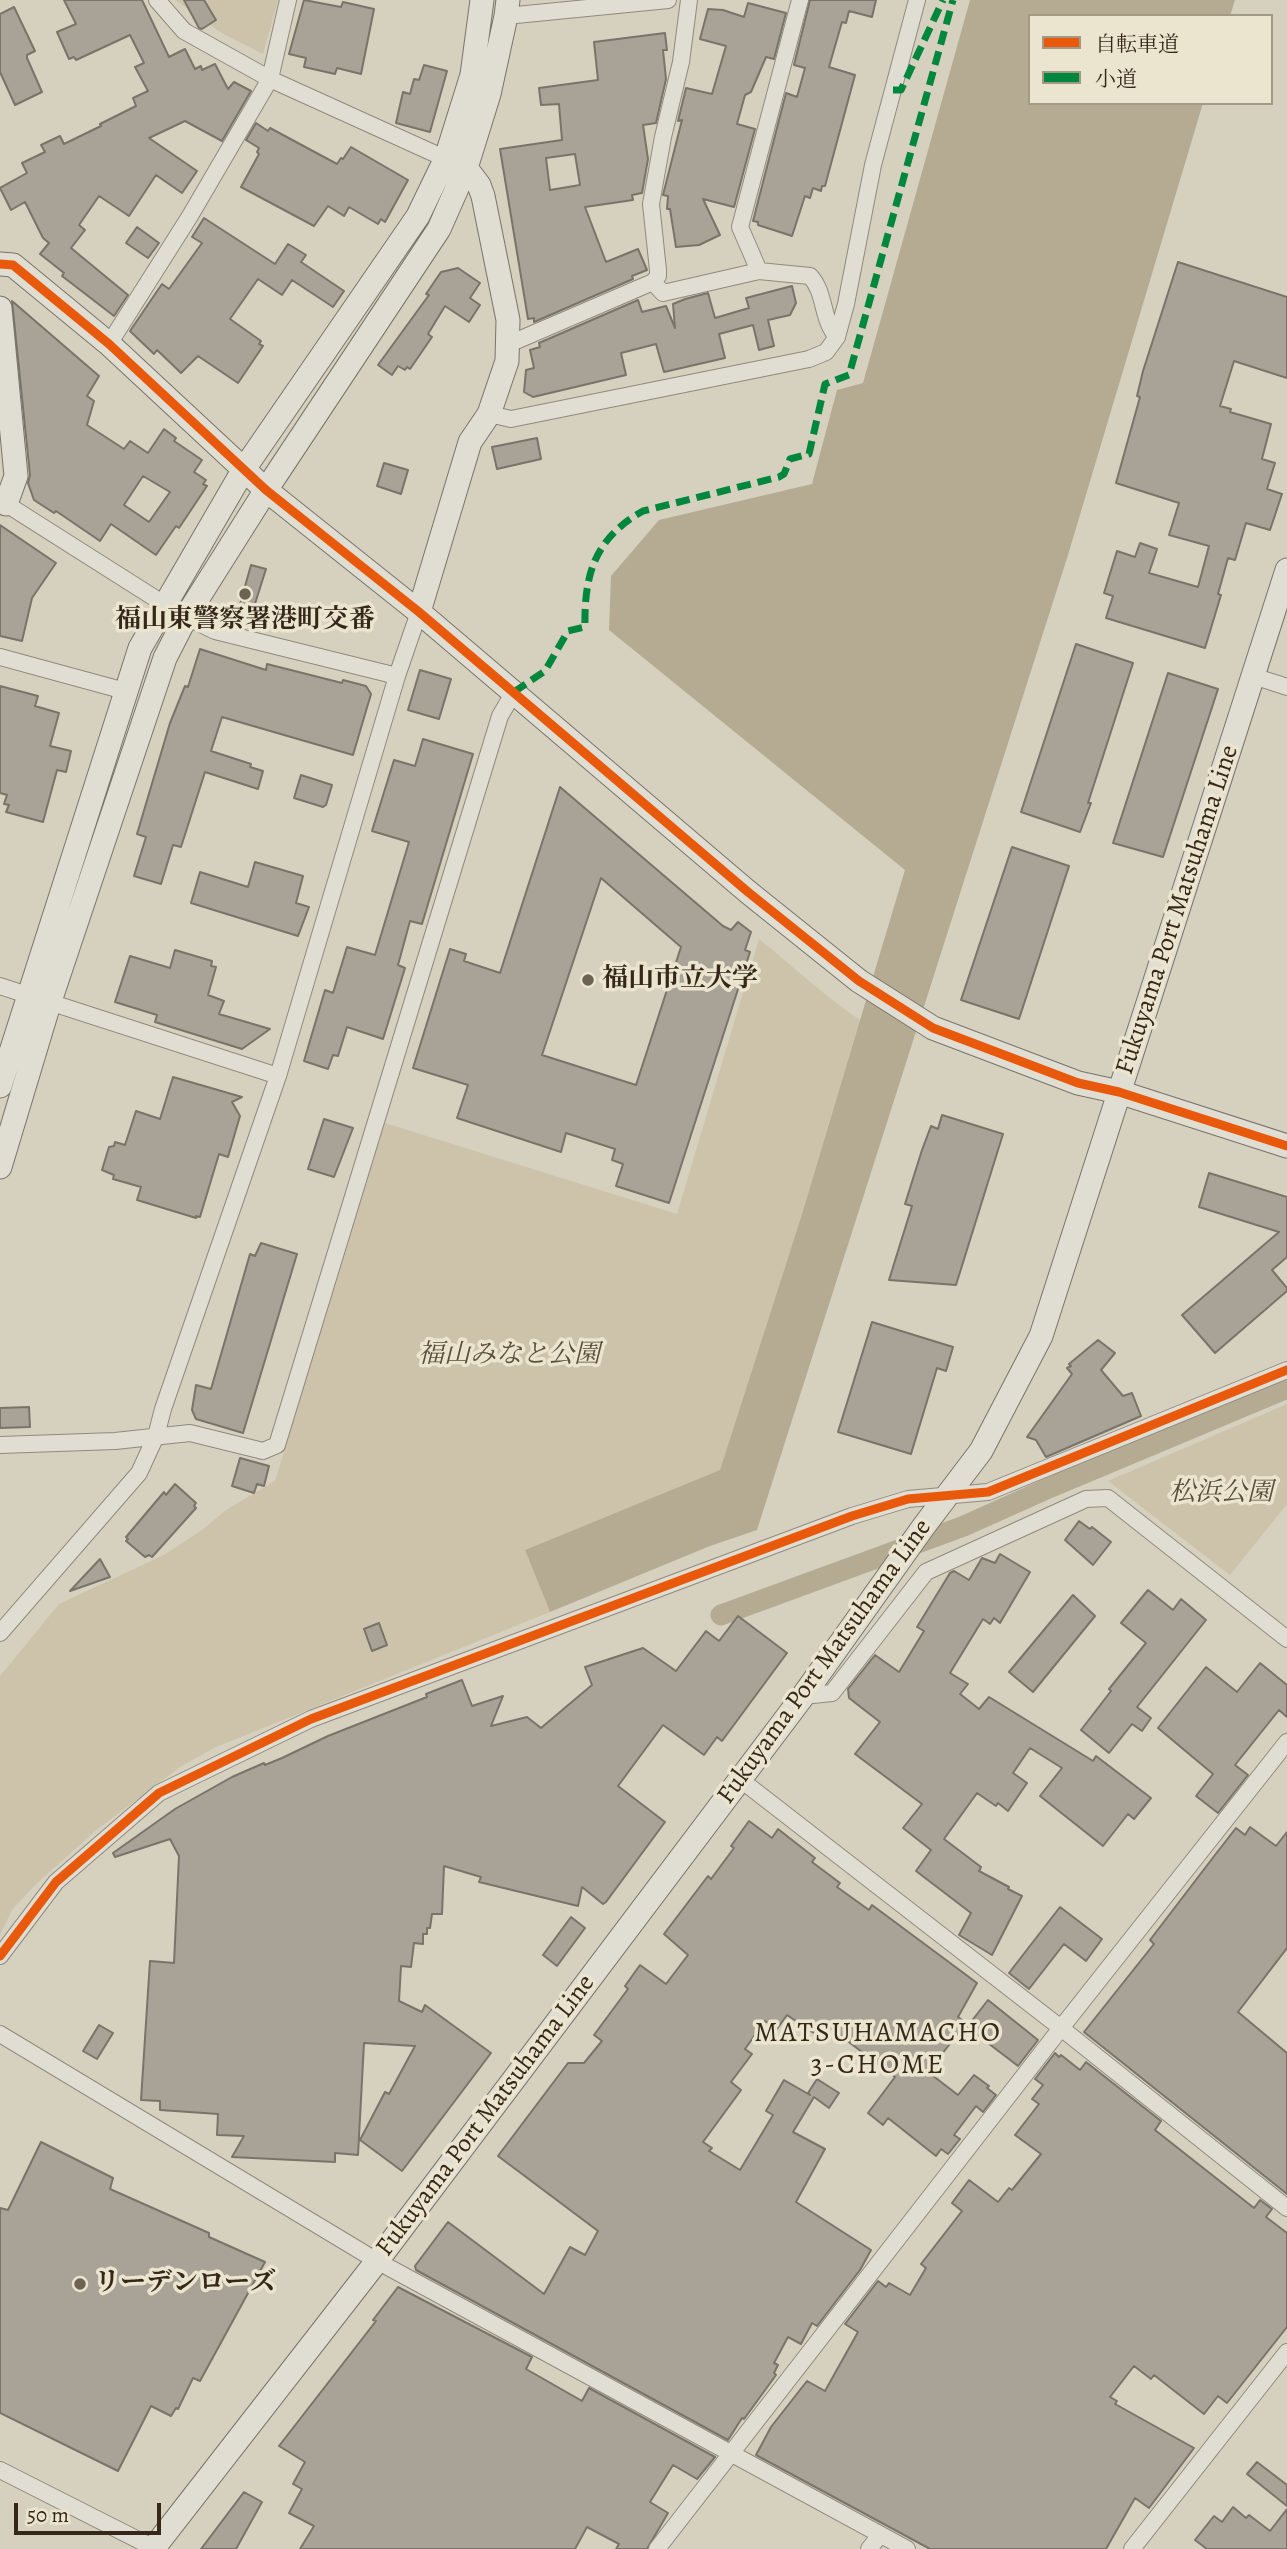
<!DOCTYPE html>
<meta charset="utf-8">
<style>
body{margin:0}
#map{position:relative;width:1287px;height:2549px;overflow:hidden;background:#d6d0be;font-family:Alegreya,"Noto Serif JP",serif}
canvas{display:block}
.legend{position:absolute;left:1028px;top:14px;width:245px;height:91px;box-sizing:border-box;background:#ebe4ce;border:2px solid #a29986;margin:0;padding:9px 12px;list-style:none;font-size:21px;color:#35281a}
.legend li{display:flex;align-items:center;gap:14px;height:35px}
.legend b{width:35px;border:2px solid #a29986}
.scale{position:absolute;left:14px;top:2503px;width:147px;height:32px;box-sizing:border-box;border:4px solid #35281a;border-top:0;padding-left:9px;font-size:21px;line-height:24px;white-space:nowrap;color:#35281a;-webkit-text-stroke:5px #ebe4ce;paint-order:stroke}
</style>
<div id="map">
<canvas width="1287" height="2549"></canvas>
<ul class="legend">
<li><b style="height:9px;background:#e8590c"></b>自転車道</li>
<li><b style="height:9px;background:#00873e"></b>小道</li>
</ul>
<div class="scale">50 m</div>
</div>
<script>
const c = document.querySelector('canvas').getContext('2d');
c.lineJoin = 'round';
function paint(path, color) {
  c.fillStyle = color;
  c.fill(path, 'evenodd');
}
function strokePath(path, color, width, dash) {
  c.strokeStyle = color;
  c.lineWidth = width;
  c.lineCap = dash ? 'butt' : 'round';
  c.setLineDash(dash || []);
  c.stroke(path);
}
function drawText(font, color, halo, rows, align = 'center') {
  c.font = font + ' Alegreya,"Noto Serif JP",serif';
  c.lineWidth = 7;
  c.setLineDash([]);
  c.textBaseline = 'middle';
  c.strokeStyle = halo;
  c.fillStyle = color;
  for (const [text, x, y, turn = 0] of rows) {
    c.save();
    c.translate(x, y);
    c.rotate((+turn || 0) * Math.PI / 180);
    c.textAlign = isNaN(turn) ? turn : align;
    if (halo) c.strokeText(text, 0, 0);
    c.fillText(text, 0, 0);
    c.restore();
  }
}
paint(new Path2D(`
 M175,0H278L263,54L223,34Z
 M759,939C793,966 824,996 860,1020L802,1214L720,1470L525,1550L550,1612L214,1748L180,1767L94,1832L34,1886L12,1910L0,1935V1676L59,1604L164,1555L202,1530L226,1510L275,1481L385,1123L677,1214Z
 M1287,1404V1504L1230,1575L1108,1481Z`), '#ccc3aa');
paint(new Path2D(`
 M970,0H1235L1230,16H1030V103H1203L1068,555L757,1530L710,1546L550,1612L525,1550L720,1470L802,1214L905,870L609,630L611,576L659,520L812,484L837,390L863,383Z`), '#b4ab92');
strokePath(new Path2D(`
 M721,1615L964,1526L1051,1487L1287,1388`), '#b4ab92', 21);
const building = new Path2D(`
 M64,0H142L169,57L185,49L195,69L201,66L202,70L215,64L228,89L234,82L251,91L222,141L185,121L149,138L197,171L182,193L156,175L129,216L99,196L79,225L85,230L71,248L128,295L114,316L62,276L64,273L40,254L49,243L43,238L25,202L11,210L0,188L27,173L22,163L45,152L41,145L60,136L64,144L101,126L100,124L136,106L133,98L148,91L135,67L144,63L130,35L76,60L74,57L69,59L57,32L76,24Z
 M184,0H204L216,20L202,29L199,28Z
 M304,0L341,7L343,2L374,9L361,74L337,68L335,74L304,67L306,58L289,54Z
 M810,0H876L872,17L849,11L846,23L842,22L829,67L855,75L825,186H822L821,191L813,188L810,198L805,196L792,236L758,225V222L753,221L786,93L797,97L805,68L794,65Z
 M748,3L786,13L774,59L766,57L751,92L745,95L737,124L755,129L734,207L703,199L720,235L699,245L676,247L670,209H667L668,196L663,195L682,120L678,121L686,88L712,94L726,46L700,39L708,9L723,10L744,17Z
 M14,7L35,51L27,55V58L42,92L15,105L0,72V14Z
 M665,33L667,50H663L666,79L656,123L643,125L648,159L642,193L632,195L633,200L585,207L606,262L638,249L647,270L632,276L633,279L534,322V318L528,319L500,149L562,140L559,104L541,105L539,88L598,80L594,42ZM575,154L580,185L550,190L546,158Z
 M424,65L447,71L430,132L396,123L403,92L410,94L414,79L419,80Z
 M256,123L268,131L270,128L337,164L341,158L343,159L351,147L408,180L385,222L381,219L378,224L349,207L344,216L328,206L314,226L241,187L259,154L257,152L259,148L246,140Z
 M204,218L275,264L288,244L306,255L301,262L344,291L333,307L292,280L282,295L258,279L230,319L261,341L259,344L263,346L238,383L198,356L181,373L157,350L154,354L130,331L162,284L169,289L202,243L192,237Z
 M137,227L159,243L148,258L126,243Z
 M1178,262L1287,297V378L1234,361L1220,406L1231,409L1230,412L1271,424L1262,459L1275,463L1267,489L1282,494L1270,530L1246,523L1235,560L1228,558L1218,594L1221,595L1205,648L1106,618L1113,596L1104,593L1117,551L1135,557L1140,543L1157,549L1149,573L1198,587L1209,546L1169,535L1179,503L1116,483L1140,397L1137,396L1143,371Z
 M458,268L480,283L470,298L480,305L469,322L445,306L428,334L432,337L410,369L407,367L405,370L398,366L392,375L378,365L429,295L426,294L441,272Z
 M792,286L796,303L790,315L768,320L774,346L759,350L753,325L719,334L725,358L664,372L656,344L621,353L626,375L533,397L524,392L526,370L534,368L530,350L540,347L539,343L638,300L642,312L666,306L675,328L673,304L685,299L708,293L715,318L749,308L746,298Z
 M12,301L99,376L87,396L94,401L87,425L124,449L130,441L148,453L164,429L176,438L174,441L202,460L194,472L206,480L203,484L207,486L179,528L176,526L156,555L111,524L100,541L56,511L54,513L34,500L28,483L30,475ZM143,476L170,492L149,522L124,505Z
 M537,438L541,459L497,469L492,447Z
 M384,463L408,470L401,494L377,486Z
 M0,525L56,563L32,598L22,641L0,636Z
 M251,565L266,569L248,626L235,622Z
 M1076,644L1133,663L1088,803H1091L1080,832L1021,812Z
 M200,649L266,670L267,664L342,683L343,680L366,686L371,694L353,755L222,717L211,751L251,764L250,767L263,771L258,789L205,772L181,847L173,845L161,884L134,876L146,837L137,834L170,723L185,686L188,687Z
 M420,670L451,679L439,719L408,710Z
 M1168,673L1218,689L1163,857L1113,843Z
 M0,686L38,696L35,706L59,713L50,746L71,751L66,772L57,770L43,822L6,812L9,805L4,804L7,795L0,793Z
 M423,739L473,754L422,924L410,921L398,965L405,968L383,1039L347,1027L338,1056L333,1055L328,1069L304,1061L325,990L333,993L347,947L375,955L409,842L372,831L394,760L415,766Z
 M301,775L332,785L326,805L323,807L294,798Z
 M560,787L723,926L731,930L738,922L751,932L745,950L750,952L669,1203L616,1186L623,1164L612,1160L615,1149L566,1133L561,1152L457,1118L468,1085L413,1068L450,949L466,954L464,961L500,973ZM601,878L681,947L636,1085L542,1055Z
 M1012,847L1069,866L1019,1019L961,1000Z
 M255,862L303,876L296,903L309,907L298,936L191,903L200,872L248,887Z
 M175,950L212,961L211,966L216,967L208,995L224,1001L219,1014L270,1029L242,1049L155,1022L157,1015L115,1002L130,956L170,968Z
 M173,1077L242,1097L232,1102L240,1116L228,1157L219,1154L200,1217L196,1216V1218L137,1200L141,1187L113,1179L114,1175L102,1170L109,1147L114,1146L115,1142L125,1145L136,1111L160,1119Z
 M942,1115L1003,1134L956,1285L889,1280L912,1206L905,1204L922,1150L931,1126L938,1129Z
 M324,1119L353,1128L334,1177L308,1169Z
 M1209,1173L1287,1197V1257L1272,1270L1287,1288V1291L1215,1353L1182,1315L1279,1232L1199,1207Z
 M261,1243L297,1254L243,1433L196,1419L192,1410L196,1385L211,1389L250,1254L255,1256Z
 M872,1322L953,1347L946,1371L937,1368L911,1454L838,1432Z
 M1098,1340L1115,1353L1101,1370L1123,1396L1132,1393L1141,1416L1046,1457L1036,1440L1027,1437L1072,1374L1067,1368L1071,1366L1069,1364Z
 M29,1407L30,1427L0,1428V1408Z
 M240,1458L269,1466L264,1486L257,1484L254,1493L232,1486Z
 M175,1484L196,1503L194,1506L196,1508L152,1557L149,1555L145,1557L126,1541L128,1539L126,1537L164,1492L166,1495Z
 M1079,1521L1090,1529L1092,1527L1111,1542L1093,1565L1065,1540Z
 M1000,1554L1030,1572L1000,1623L994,1618L990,1624L983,1619L950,1673L968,1684L960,1694L979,1709L989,1697L1093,1761L1096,1756L1151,1798L1134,1819L1128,1814L1103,1846L1040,1796L1062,1768L1030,1748L1013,1773L1027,1783L1008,1811L998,1803L996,1806L977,1793L944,1839L981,1867L979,1871L1009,1887L1008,1889L1022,1896L992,1955L959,1935L971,1913L916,1871L931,1850L903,1828L922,1804L855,1754L880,1722L849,1698L848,1689L875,1655L899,1672L924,1631L917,1627L950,1573L954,1571L969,1580L982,1558L995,1563Z
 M100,1559L110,1577L70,1591Z
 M1148,1590L1173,1610L1181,1599L1206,1620L1137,1707L1151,1718L1142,1731L1132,1724L1109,1753L1081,1730L1111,1691L1109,1689L1146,1643L1121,1623Z
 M1073,1595L1095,1616L1033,1692L1009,1672Z
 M738,1616L787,1653L722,1741L717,1737L704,1755L663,1725L618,1786L665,1822L606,1902L603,1904L582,1887L578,1906L479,1882L481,1877L444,1866L442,1914H432L430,1928H427V1934H423V1944L414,1943L411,1967L401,1966L399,2001L422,2012L425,2005L491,2053L402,2171L360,2140L385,2092L389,2094L415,2046L364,2043L358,2155L335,2153V2162L232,2157L244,2136L217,2135L218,2114L160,2110V2101L141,2100L150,1961L174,1963L179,1856L170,1839L115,1857L113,1853L175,1809L232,1777L264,1763L265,1765L282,1758L328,1736L427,1697L426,1694L462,1680L472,1706L503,1696L491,1726L527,1717L541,1728L592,1685L585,1667L643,1648L676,1671L706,1631L719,1641Z
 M379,1623L387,1645L372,1651L364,1629Z
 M1260,1663L1287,1685V1717L1279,1710L1235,1765L1248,1775L1218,1813L1196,1796L1213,1774L1158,1728L1206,1667L1237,1692Z
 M749,1821L772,1838L778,1829L815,1858L812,1862L840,1883L837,1887L869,1910L872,1905L977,1983L958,2017L966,2023L928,2072L958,2095L974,2075L989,2086L987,2088L996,2095L983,2112L976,2106L954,2135L960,2139L948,2154L941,2149L936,2156L888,2118L883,2125L868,2113L895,2077L829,2027L821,2038L787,2015L777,2029L765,2021L745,2049L752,2054L731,2082L741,2090L703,2142L712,2148L709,2151L740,2170L773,2115L766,2111L784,2080L810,2095L808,2093L817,2079L839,2093L829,2108L814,2097L793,2132L825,2149L796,2202L871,2250L860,2270L817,2326L812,2323L801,2344L788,2337L774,2363L778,2365L774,2373L776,2375L744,2419L742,2418L728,2440L416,2270L415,2266L448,2222L544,2294L570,2247L585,2255L598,2231L498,2156L568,2063H584L602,2041L594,2035L628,1989L625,1986L640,1965L666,1984L688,1955L664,1934L708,1876L711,1879L734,1848L731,1846Z
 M1250,1827L1276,1846L1287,1832V1948L1238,2012L1287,2053V2194L1084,2032L1154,1944L1150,1940L1215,1855L1236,1828L1245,1835Z
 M1060,1907L1102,1939L1086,1961L1064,1944L1029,1989L1009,1973Z
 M571,1917L585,1928L557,1966L543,1955Z
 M988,2000L1038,2040L1018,2066L967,2027Z
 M99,2025L113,2033L97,2059L83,2051Z
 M1055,2053L1059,2057L1061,2055L1080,2070L1086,2062L1161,2121L1155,2130L1254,2208L1260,2200L1272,2209L1266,2217L1287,2233V2327L1227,2403L1218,2396L1204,2414L1154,2375L1151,2379L1134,2366L1110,2397L1117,2401L1115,2404L1194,2448L1149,2508L1135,2498L1106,2549H930L756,2455L771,2427L807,2381L825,2391L858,2332L845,2324L878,2281L886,2287L889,2283L910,2295L926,2268L921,2264L962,2211L952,2203L969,2180L998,2202L1009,2188L1012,2190L1041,2154L1015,2135L1039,2104L1032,2099L1043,2085L1035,2079Z
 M41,2142L113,2178L110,2189L209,2233V2237L265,2262L200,2381L193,2378L178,2409L176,2408L171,2416L151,2406L118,2471L0,2413V2208L8,2210Z
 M398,2287L532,2357L526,2369L582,2401L589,2388L715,2457L697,2479L673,2465L650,2502L668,2513L647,2549H616L619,2544L587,2527L575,2549H300L314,2526L289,2513L302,2489L293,2484L305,2462L279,2446L376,2321L373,2320Z
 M1257,2462L1287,2485V2506L1247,2474Z
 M244,2492L262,2502L236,2549H201Z
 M1233,2507L1246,2518L1249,2515L1270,2531L1287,2509V2549H1207L1195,2540L1214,2516L1222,2522Z`);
paint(building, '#a8a396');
strokePath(building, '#787469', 2);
const street = new Path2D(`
 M157,0L184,31L270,79L453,162
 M506,16L668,0
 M759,271L740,227L800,0
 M653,282L658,276V270L651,204L663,137L681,62L689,0
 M109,344L190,216L270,79L288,0
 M509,344L653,282L663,293L759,271L810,276C826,293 821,319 837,337
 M489,414L511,419L809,359L826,352L837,337L846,304L873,165L917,0
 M0,500L164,604
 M186,617L215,631L397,676L419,612
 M0,657L125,691
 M1253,676L1287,687
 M0,986L278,1076
 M0,1445L115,1441L190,1433L263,1451L277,1445L500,716L514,692
 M0,1633L139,1473L156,1436L163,1409L278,1076L397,676
 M803,1696L832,1693L926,1572L1086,1499L1108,1498L1287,1639
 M741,1780L1061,2028L1287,2208
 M0,1956L56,1882L159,1793L311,1719L852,1516L908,1499L988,1492L1287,1370
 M0,2034L377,2261L907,2549
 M0,2470L154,2548
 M657,2549L1061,2028L1287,1742
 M869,2549L880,2535
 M1132,2549L1287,2352`);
const secondary = new Path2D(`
 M0,264L13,265L109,344L266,490L419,612L748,892L859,981L933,1028L1078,1083L1119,1092L1287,1146
 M0,308L16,476L6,504
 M419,612L470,442L489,414L507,361L508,320L483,196L479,185L466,168
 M0,1086L140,648L244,469L418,216L446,158L472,75L482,0
 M0,1167L50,1001L165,658L186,617L266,490L439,229L466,168L489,94L506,16L508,0
 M153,2549L377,2261L803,1696L924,1526L981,1451L1041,1336L1287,570`);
strokePath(street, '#908a7e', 18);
strokePath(secondary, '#787469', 25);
strokePath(street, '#e0ddd3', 16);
strokePath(secondary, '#e0ddd3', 23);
strokePath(new Path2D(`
 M893,90H901L943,0
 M514,692L545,671L568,631L585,627C584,574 595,538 643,511L779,477L784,474L790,459L809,454L825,384L849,375L953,0`), '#00873e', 7, [14, 7]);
strokePath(new Path2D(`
 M0,264L13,265L109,344L266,490L419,612L748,892L859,981L933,1028L1078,1083L1119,1092L1287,1146
 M0,1956L56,1882L159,1793L311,1719L852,1516L908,1499L988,1492L1287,1370`), '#e8590c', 9);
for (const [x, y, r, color] of [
 [245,594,7,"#6d6353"],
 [588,980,7,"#6d6353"],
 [80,2284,7,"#6d6353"]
]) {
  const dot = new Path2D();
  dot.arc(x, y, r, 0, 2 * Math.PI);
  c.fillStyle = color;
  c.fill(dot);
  strokePath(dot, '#ebe4ce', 2.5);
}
drawText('bold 26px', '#35281a', '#ebe4ce', [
 ["福山東警察署港町交番",245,621,"center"],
 ["福山市立大学",602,980],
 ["リーデンローズ",94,2284]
], 'left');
drawText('26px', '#35281a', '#ebe4ce', [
 ["Fukuyama Port Matsuhama Line",1178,910,-72],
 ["Fukuyama Port Matsuhama Line",825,1662,-54],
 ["Fukuyama Port Matsuhama Line",486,2116,-53]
]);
drawText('italic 26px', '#584c3a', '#ebe4ce', [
 ["福山みなと公園",509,1356],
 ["松浜公園",1221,1494]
]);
c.letterSpacing = '2px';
drawText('28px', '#35281a', '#ebe4ce', [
 ["MATSUHAMACHO",878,2034],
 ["3-CHOME",878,2066]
]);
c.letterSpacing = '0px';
</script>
